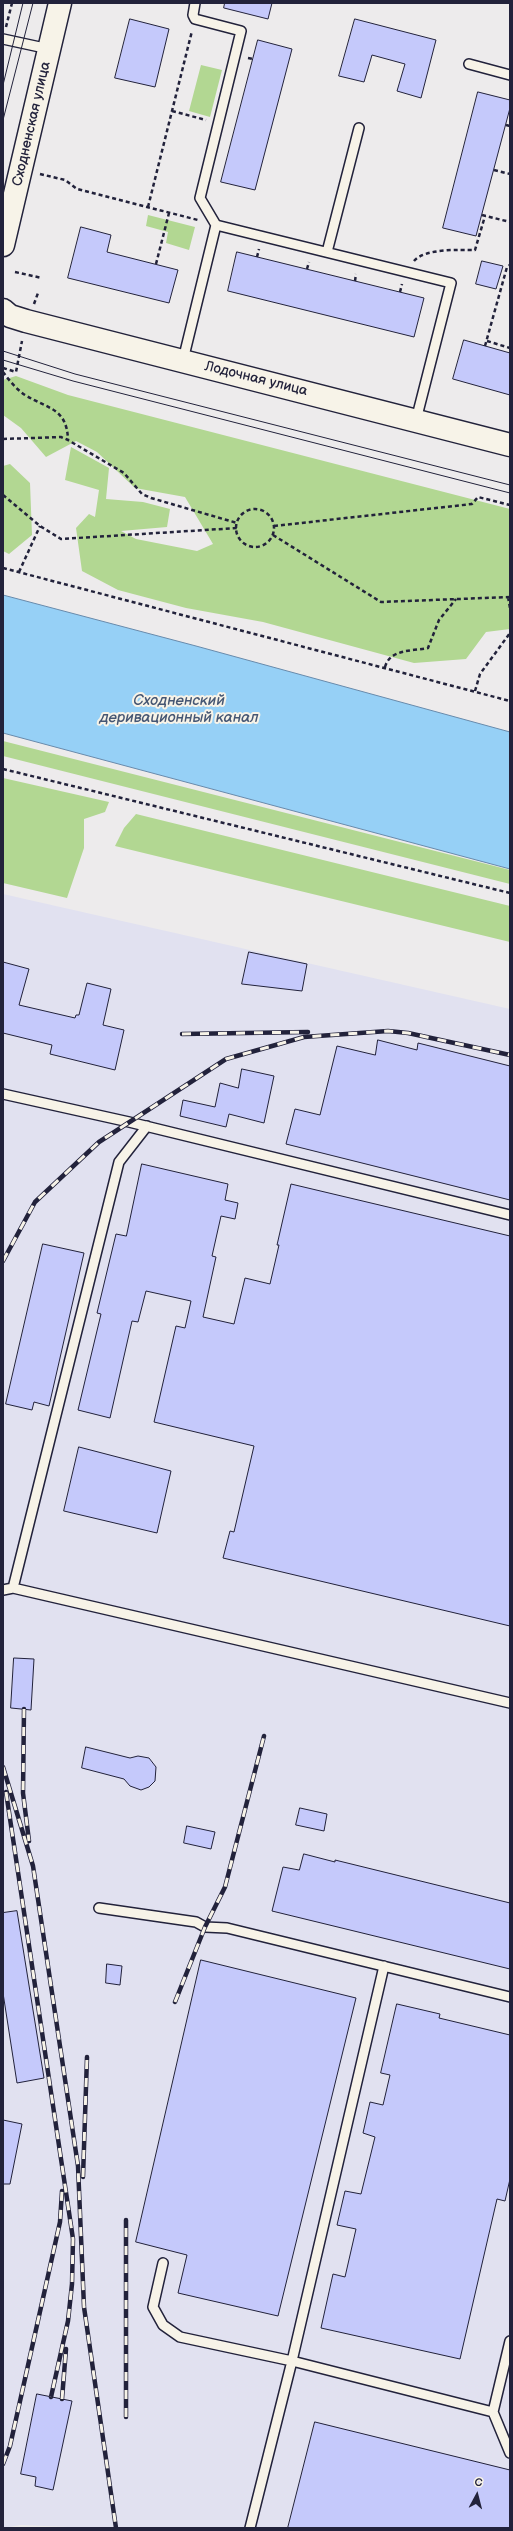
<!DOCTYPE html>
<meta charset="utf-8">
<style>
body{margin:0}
#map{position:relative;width:513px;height:2531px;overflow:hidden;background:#edebec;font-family:"Balsamiq Sans",sans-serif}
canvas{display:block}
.frame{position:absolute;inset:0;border:4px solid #22223b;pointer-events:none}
.north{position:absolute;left:457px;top:2475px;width:40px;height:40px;-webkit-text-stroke:3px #f7f3e8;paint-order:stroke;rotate:7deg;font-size:11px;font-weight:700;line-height:16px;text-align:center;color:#22223b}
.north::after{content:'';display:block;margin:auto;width:14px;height:18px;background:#22223b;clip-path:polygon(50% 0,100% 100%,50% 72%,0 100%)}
</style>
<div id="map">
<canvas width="513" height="2531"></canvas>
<div class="frame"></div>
<div class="north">С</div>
</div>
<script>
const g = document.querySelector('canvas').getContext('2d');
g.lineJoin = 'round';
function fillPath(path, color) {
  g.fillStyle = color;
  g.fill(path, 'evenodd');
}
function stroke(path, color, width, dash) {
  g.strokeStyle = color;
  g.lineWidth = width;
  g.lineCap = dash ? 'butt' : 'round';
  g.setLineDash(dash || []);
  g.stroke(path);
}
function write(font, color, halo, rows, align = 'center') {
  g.font = font + ' "Balsamiq Sans",sans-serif';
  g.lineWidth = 4;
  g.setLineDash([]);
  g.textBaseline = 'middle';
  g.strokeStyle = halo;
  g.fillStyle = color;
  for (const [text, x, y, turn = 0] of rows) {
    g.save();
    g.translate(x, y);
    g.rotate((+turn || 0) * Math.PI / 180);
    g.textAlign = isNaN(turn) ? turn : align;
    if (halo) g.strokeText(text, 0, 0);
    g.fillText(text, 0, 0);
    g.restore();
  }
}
fillPath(new Path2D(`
 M3 894 510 1009V2528H93L21 2525 3 2528Z`), '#e1e1f0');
fillPath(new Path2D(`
 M201 65 222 70 210 117 189 111Z
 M148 215 195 227 189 250 166 243 168 232 146 226Z
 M16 376 68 395 510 509V629L486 632 466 659 414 663 263 622 186 608 118 590 82 571 76 528 89 514 95 517 99 490 65 480 71 447 109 468 106 499 143 502 170 509 167 527 121 531 136 539 197 551 213 544 185 497 135 488 97 452 76 441 46 457 21 428 3 415V380Z
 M10 464 30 483 32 535 9 554 3 551V466Z
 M3 741 510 870V884L3 756Z
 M3 778 109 802 105 812 84 819V848L67 898 3 883Z
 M136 814 510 906V942L115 846 124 828Z`), '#b2d792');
const water = new Path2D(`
 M3 595 196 646 510 732V869L3 733Z`);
fillPath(water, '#96d0f6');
stroke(water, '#688aab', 1);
const building = new Path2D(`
 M225 3H272L268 19 224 8Z
 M130 19 169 29 155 87 115 78Z
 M355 19 436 40 421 98 397 91 405 64 372 55 364 82 339 76Z
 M258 40 292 49 255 190 221 182Z
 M478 92 510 100V108L476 236 443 228Z
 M81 227 111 235 107 252 178 270 169 303 68 278Z
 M237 252 424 298 414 337 228 291Z
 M482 261 503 266 496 289 476 284Z
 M464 340 510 353V395L453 379Z
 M249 952 307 964 302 991 242 984Z
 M3 962 29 969 19 1005 75 1018 76 1015H79L87 983 111 989 103 1025 124 1030 115 1070 50 1054 52 1045 3 1033Z
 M378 1040 417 1050 418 1043 510 1066V1200L286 1144 295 1109 320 1115 337 1046 375 1055Z
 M242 1069 274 1076 264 1123 229 1114 226 1127 180 1116 183 1100 215 1107 220 1083 238 1088Z
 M142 1164 228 1184 225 1200 238 1203 235 1219 221 1216 212 1256 216 1257 203 1317 234 1324 245 1278 270 1284 279 1245H277L291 1184 510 1236V1626L223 1558 230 1531 234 1532 254 1446 154 1422 176 1326 185 1328 191 1301 146 1291 138 1322 132 1321 110 1418 78 1410 101 1314 97 1313 116 1234 126 1236Z
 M43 1244 84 1253 49 1406 34 1402 32 1410 6 1404Z
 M79 1447 171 1471 157 1533 64 1511Z
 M14 1658 34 1659 31 1710 11 1708Z
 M86 1747 130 1758 138 1756 149 1758 156 1767 155 1781 149 1787 141 1790 130 1786 124 1779 82 1768Z
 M300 1808 327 1814 324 1831 296 1825Z
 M187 1826 215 1832 211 1849 184 1843Z
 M304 1854 335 1862V1860L510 1903V1969L272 1911 283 1867 299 1870Z
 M17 1911 44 2078 17 2083 3 1993V1913Z
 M201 1960 356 1998 278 2316 178 2293 187 2255 136 2242Z
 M107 1964 122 1966 120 1985 106 1983Z
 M397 2004 440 2014 439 2018 510 2035V2179L505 2201 497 2199 460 2359 321 2328 333 2274 345 2277 356 2229 337 2225 345 2191 361 2194 375 2137 363 2133 370 2102 383 2105 390 2075 381 2073Z
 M3 2120 22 2124 10 2184H3Z
 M37 2394 72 2401 53 2490 35 2486 36 2477 21 2474Z
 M315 2422 510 2470V2528H288Z`);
fillPath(building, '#c5c9fb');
stroke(building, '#22223b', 1);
const lane = new Path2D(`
 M195 3 193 15 195 19 241 31 200 198 216 225
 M3 39 49 49
 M469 64 510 75
 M327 252 359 128
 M183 360 216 225 451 283 416 420
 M3 1094 129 1122 510 1215
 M13 1588 119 1162 147 1126
 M3 1590 13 1588 510 1703
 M99 1908 196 1922 205 1927 227 1928 510 1997
 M163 2263 153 2307 163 2325 180 2337 292 2361 384 1966
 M493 2412 510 2453
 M250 2528 292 2361 493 2412 510 2341`);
const secondary = new Path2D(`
 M3 245 60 3
 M3 310 10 316 26 321 510 445`);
stroke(lane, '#22223b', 12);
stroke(secondary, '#22223b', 25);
stroke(new Path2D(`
 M6 27 12 3
 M248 58 253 59
 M172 111 206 120
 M506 125 510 126
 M494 170 510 174
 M40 174 65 180 77 189 198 220
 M148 207 192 31
 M482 215 510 222
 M257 257 259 249
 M414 261C425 248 460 250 475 250L485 216
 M156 264 169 213
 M307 269 309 262
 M15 272 42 278
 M355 281 356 274
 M400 292 402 284
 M34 304 38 293
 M487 341 510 348
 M485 346 507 267 510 265
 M3 368 16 372 22 341
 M3 372C9 380 16 389 25 395 48 409 67 408 68 440
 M3 439 61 437 68 440 124 473 142 494 151 498 237 523
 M3 495 40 526 61 539 237 528
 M236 528a19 19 0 1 1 38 0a19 19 0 1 1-38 0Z
 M274 526 472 504 478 497 510 505
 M273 535 381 602 510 597
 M3 568 510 701
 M19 572 40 526
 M508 597 510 608
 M385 667C390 649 412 651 428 648L439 620 456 599
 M475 691 480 674 510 633
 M3 769 510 893`), '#22223b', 2.5, [4, 3]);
stroke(lane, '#f7f3e8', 9);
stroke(secondary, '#f7f3e8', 22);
stroke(new Path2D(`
 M3 85 23 3
 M3 120 33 3
 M3 351 75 374 510 485
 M3 360 73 381 510 493`), '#22223b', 1);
const rail = new Path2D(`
 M182 1034 308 1032
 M3 1261 35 1202 99 1142 226 1059 304 1037 388 1031 408 1033 510 1055
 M24 1709 23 1793 29 1841
 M3 1767 33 1866 78 2166 84 2307 116 2528
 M6 1792 73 2239 72 2284 68 2321 51 2397
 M175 2002 205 1927 225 1887 264 1736
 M83 2177 87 2057
 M62 2399 66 2349
 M126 2417V2220
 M3 2464 10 2446 60 2222 62 2191`);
stroke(rail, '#22223b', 4.5);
stroke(rail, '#f7f3e8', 3, [9]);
write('14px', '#22223b', '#f7f3e8', [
 ["Сходненская улица",32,124,-77],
 ["Лодочная улица",256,379,14]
]);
write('italic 15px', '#455673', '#f7f3e8', [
 ["Сходненский",179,701],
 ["деривационный канал",179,718]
]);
</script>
